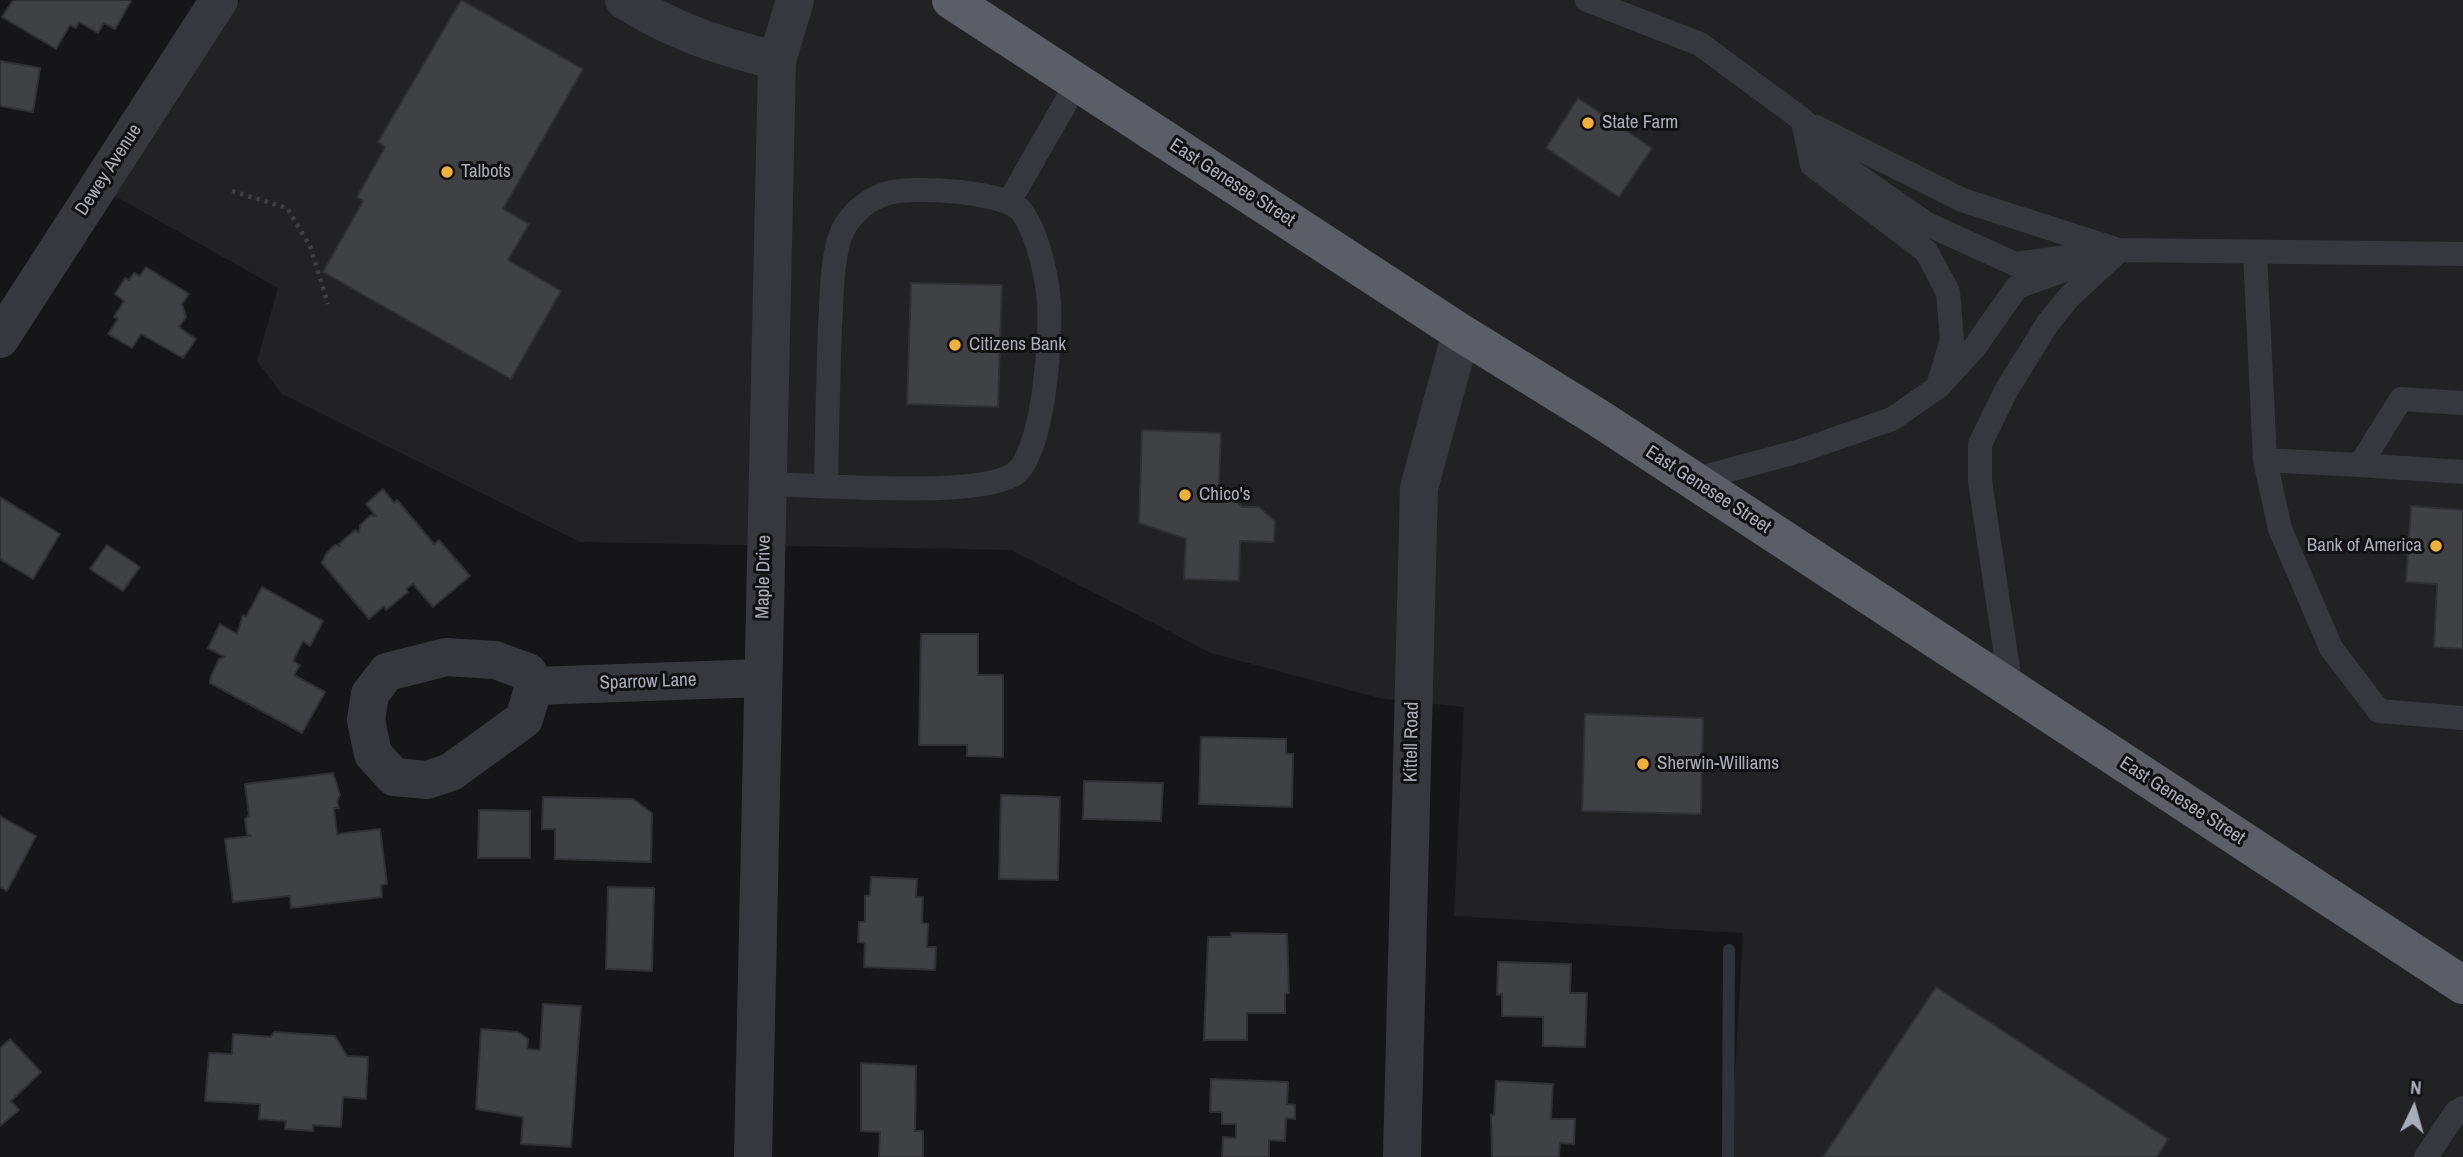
<!DOCTYPE html>
<style>
body{margin:0}
#map{position:relative;width:2463px;height:1157px;overflow:hidden;background:#161618;font-family:"Archivo Narrow",sans-serif}
canvas{display:block}
.north{position:absolute;left:2379px;top:1073px;width:70px;height:70px;-webkit-text-stroke:5px #111113;paint-order:stroke;rotate:5deg;font-size:19px;font-weight:700;line-height:28px;text-align:center;color:#a8adb8}
.north::after{content:'';display:block;margin:auto;width:24px;height:32px;background:#a8adb8;clip-path:polygon(50% 0,100% 100%,50% 72%,0 100%)}
</style>
<div id="map">
<canvas width="2463" height="1157"></canvas>
<div class="north">N</div>
</div>
<script>
const g = document.querySelector('canvas').getContext('2d');
g.lineJoin = 'round';
function fillPath(path, color) {
  g.fillStyle = color;
  g.fill(path, 'evenodd');
}
function stroke(path, color, width, dash) {
  g.strokeStyle = color;
  g.lineWidth = width;
  g.lineCap = dash ? 'butt' : 'round';
  g.setLineDash(dash || []);
  g.stroke(path);
}
function write(font, color, halo, rows, align = 'center') {
  g.font = font + ' "Archivo Narrow",sans-serif';
  g.lineWidth = 6;
  g.setLineDash([]);
  g.textBaseline = 'middle';
  g.strokeStyle = halo;
  g.fillStyle = color;
  for (const [text, x, y, turn = 0] of rows) {
    g.save();
    g.translate(x, y);
    g.rotate((+turn || 0) * Math.PI / 180);
    g.textAlign = isNaN(turn) ? turn : align;
    if (halo) g.strokeText(text, 0, 0);
    g.fillText(text, 0, 0);
    g.restore();
  }
}
fillPath(new Path2D(`
 M240 0H2463V1157H1730L1743 933 1454 916 1464 707 1379 698 1211 653 1011 550 580 542 282 394 257 361 278 288 113 195Z`), '#222225');
stroke(new Path2D(`
 M1728 1157 1729 950`), '#2c353c', 12);
const building = new Path2D(`
 M13 0H129L131 1 115 29 104 23 98 33 79 22 76 28 70 25 56 49 2 17Z
 M461 0 583 69 503 209 529 224 508 260 561 291 511 379 323 272 363 201 357 197 385 147 378 142Z
 M0 61 40 68 33 112 0 106Z
 M1578 98 1652 148 1619 197 1546 148Z
 M146 267 189 294 182 304 186 317 179 327 196 339 183 358 141 334 132 348 108 334 118 319 114 317 124 301 115 294 125 278 129 280 134 273 140 276Z
 M911 283 1002 285 998 407 907 404Z
 M1142 430 1221 433 1219 484 1242 507H1259L1275 521 1274 542 1240 541 1239 581 1184 579 1186 539 1139 523Z
 M383 489 394 503 397 500 434 544 439 540 470 576 433 607 413 584 406 589 408 592 386 610 384 606 369 619 322 563 326 554 335 545 340 546 339 544 355 530 359 533 360 525 371 515 376 516 366 504Z
 M0 497 60 534 33 579 0 559Z
 M2411 506 2463 510V649L2434 647 2437 584 2406 582Z
 M107 545 140 567 123 591 90 569Z
 M262 587 323 621 310 646 303 641 293 661 300 665 294 675 325 692 302 733 210 683 211 676 219 659 225 657 208 648 220 624 237 634 243 615 246 617Z
 M921 634H978V675H1003V757L967 756V745H919Z
 M1585 714 1703 718 1701 814 1582 811Z
 M1201 737 1286 739V754H1293L1292 807 1199 804Z
 M333 773 340 795 337 801 339 808H334L337 834 380 829 387 884 381 885 382 897 291 908 290 896 233 902 225 839 251 836 247 834 245 819 249 815 245 784Z
 M1084 781 1163 783 1161 821 1083 819Z
 M1001 795 1060 797 1058 880 999 879Z
 M543 797 633 799 652 813 651 862 555 859V829H542Z
 M479 810 530 811V858H478Z
 M0 816 36 836 7 891 0 887Z
 M871 877 917 879 916 897H923L922 923 928 924 927 947H936L935 970 864 967 865 943 858 942 859 922H865V896L870 895Z
 M608 887 654 888 652 971 606 969Z
 M1231 933 1287 934 1289 993 1285 994V1013H1247V1040H1204L1208 937H1231Z
 M1498 962 1571 964 1570 993H1587L1585 1047 1543 1046V1017L1502 1016V994L1497 995Z
 M1936 987 2168 1139 2157 1157H1823Z
 M543 1004 581 1006 571 1147 521 1144 523 1117 476 1109 481 1029 518 1032 528 1039 527 1049 540 1050Z
 M274 1032 335 1036 347 1056 368 1057 366 1099 343 1097 341 1127 313 1125V1131L285 1129 286 1121 259 1119 260 1104 205 1101 209 1053 232 1054 233 1034 271 1037Z
 M10 1039 41 1072 11 1101 19 1110 0 1126V1048Z
 M861 1063 916 1066 915 1131H923V1157H879L880 1132 861 1131Z
 M1211 1079 1288 1082 1287 1104 1295 1105V1119L1286 1118 1285 1141 1269 1140V1157H1222L1223 1137 1236 1138V1124H1222V1112H1210Z
 M1496 1081 1553 1084 1551 1119H1575L1574 1144 1560 1143 1559 1157H1492L1491 1115H1494Z`);
fillPath(building, '#404145');
stroke(building, '#303034', 2);
stroke(new Path2D(`
 M232 191 287 208 310 246 328 304`), '#3d3f44', 4.5, [3.5, 5]);
stroke(new Path2D(`
 M1587 0 1700 44 1803 120 1848 169 1927 224 2015 264 2120 250 2463 254
 M1803 121 1812 165 1926 251 1948 292 1952 340 1939 383
 M1816 127 1962 200 2112 248
 M1010 200 1077 83
 M2255 253 2265 460 2280 529 2331 648 2379 711 2463 718
 M2265 460 2360 465 2401 399 2463 403
 M2360 465 2463 472
 M1692 480 1800 451 1892 419 1938 387 1974 348 2017 287 2076 266
 M766 484C818 485 976 498 1013 475 1044 457 1051 337 1049 303 1047 276 1038 234 1022 212 1008 191 909 185 885 194 866 200 846 218 840 237 831 265 832 297 830 326 828 379 827 432 826 485
 M2011 689 1980 481V444L2007 389 2048 323 2070 296 2120 250
 M2426 1157 2456 1112 2463 1108`), '#37383d', 24);
stroke(new Path2D(`
 M624 0C677 33 717 45 777 61
 M0 339 219 0
 M446 657 495 660 528 672 534 686 524 719 451 772 427 780 394 777 373 754 366 720 370 694 387 672Z
 M534 686 762 678
 M1402 1157 1419 488 1461 333`), '#37383d', 38);
stroke(new Path2D(`
 M753 1157 777 61 795 0`), '#37383d', 38);
stroke(new Path2D(`
 M951 0 1461 333 1600 419 2463 985`), '#5b5e65', 38);
for (const [x, y, r, color] of [
 [1588,123,7,"#f2b134"],
 [447,172,7,"#f2b134"],
 [955,345,7,"#f2b134"],
 [1185,495,7,"#f2b134"],
 [2436,546,7,"#f2b134"],
 [1643,764,7,"#f2b134"]
]) {
  const dot = new Path2D();
  dot.arc(x, y, r, 0, 2 * Math.PI);
  g.fillStyle = color;
  g.fill(dot);
  stroke(dot, '#111113', 2.5);
}
write('19px', '#a8adb8', '#111113', [
 ["State Farm",1602,123],
 ["Talbots",461,172],
 ["Citizens Bank",969,345],
 ["Chico's",1199,495],
 ["Bank of America",2422,546,"right"],
 ["Sherwin-Williams",1657,764]
], 'left');
write('19px', '#a8adb8', '#111113', [
 ["Dewey Avenue",109,170,-57],
 ["East Genesee Street",1232,183,33],
 ["East Genesee Street",1708,490,33],
 ["Maple Drive",764,577,-89],
 ["Sparrow Lane",648,682,-2],
 ["Kittell Road",1412,742,-89],
 ["East Genesee Street",2182,801,33]
]);
</script>
